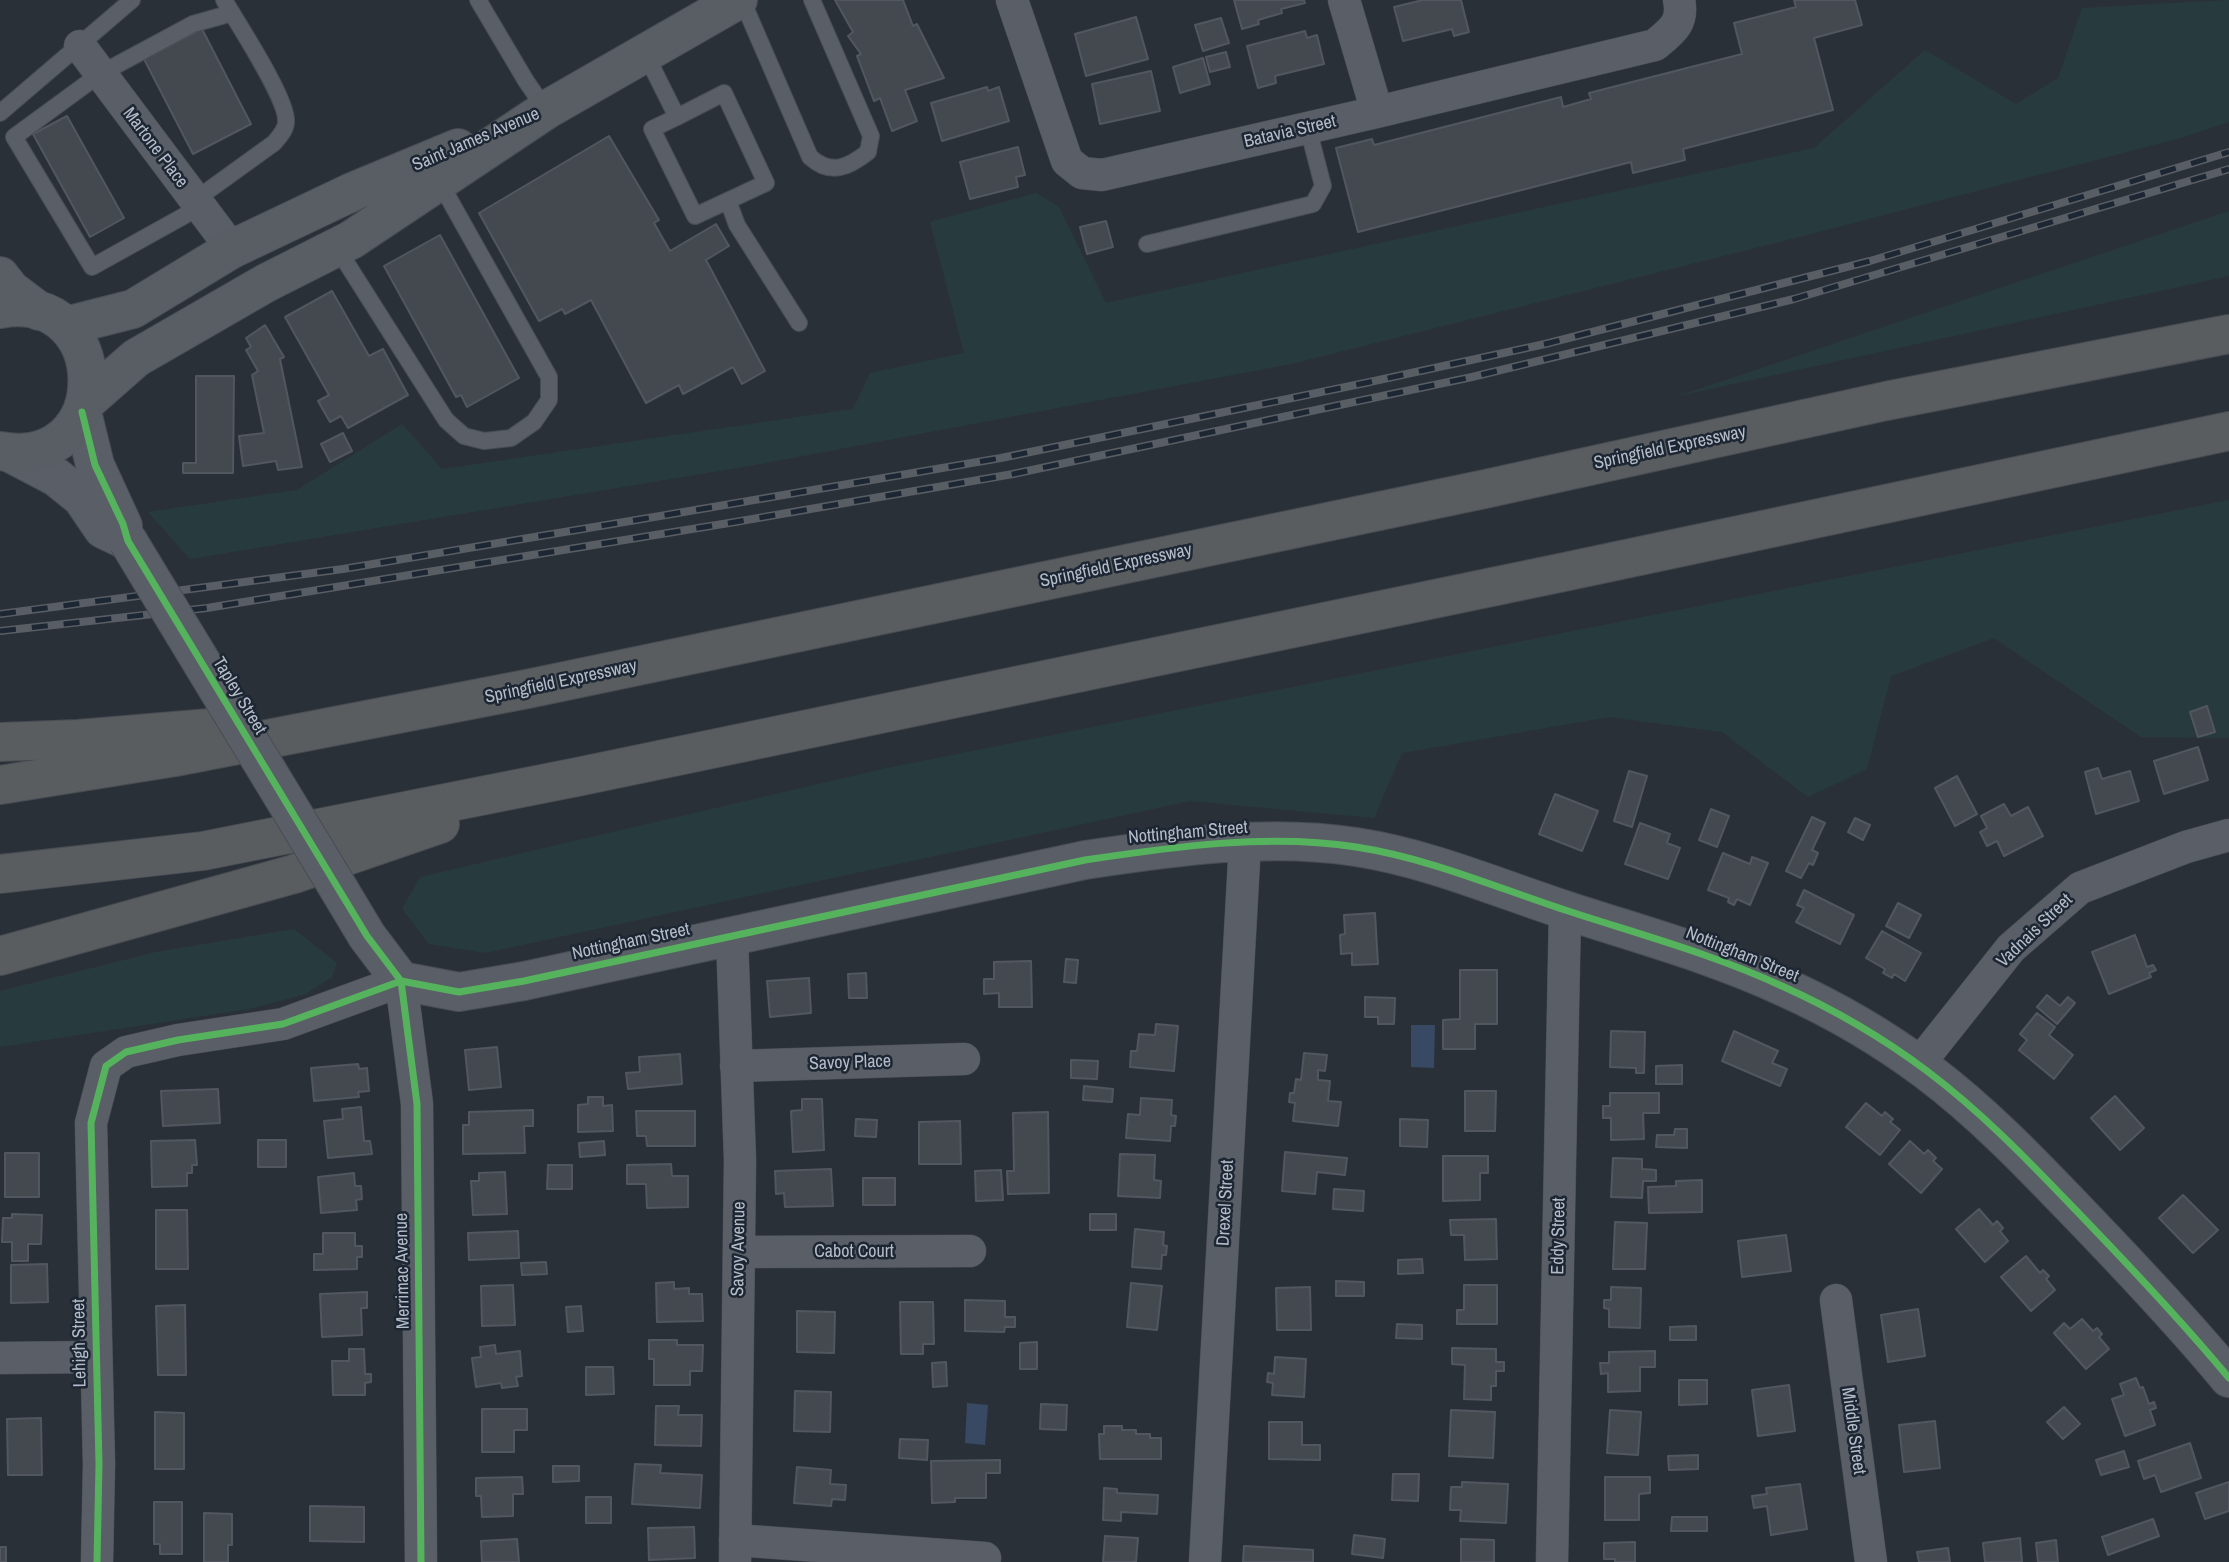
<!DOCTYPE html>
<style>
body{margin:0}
canvas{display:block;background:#2a3038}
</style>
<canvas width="2229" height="1562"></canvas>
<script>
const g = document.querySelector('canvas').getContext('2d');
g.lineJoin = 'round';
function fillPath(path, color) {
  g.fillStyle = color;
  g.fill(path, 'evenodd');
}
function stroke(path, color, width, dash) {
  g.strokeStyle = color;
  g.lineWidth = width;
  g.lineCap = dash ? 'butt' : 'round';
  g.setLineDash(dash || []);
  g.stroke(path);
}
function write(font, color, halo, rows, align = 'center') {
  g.font = font + ' "Archivo Narrow",sans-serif';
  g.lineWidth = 5;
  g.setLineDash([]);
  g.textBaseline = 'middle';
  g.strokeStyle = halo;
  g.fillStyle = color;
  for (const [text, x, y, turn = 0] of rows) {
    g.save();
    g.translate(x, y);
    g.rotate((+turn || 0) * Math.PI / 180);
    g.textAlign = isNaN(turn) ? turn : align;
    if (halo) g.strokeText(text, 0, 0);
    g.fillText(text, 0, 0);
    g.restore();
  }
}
fillPath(new Path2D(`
 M2229 0V122L2177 139 1807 235 1291 364 755 465 190 559 148 512 297 490 402 424 442 469 853 409 870 373 964 353 930 222 1036 193 1059 207 1106 303 1814 148 1925 50 2016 104 2058 78 2082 8Z
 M2229 211V276L1678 396Z
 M2229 500V738L2141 737 1994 638 1891 676 1867 769 1808 797 1722 732 1609 717 1402 753 1374 818 1190 801 485 953 429 944 402 909 420 877 887 768Z
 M294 929 337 963 332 977 306 994 249 1009 0 1047V991L156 952Z`), '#273a3e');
fillPath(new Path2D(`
 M1411 1025H1435L1434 1068 1411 1067Z
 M967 1403 988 1405 985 1445 965 1443Z`), '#384963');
const building = new Path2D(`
 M835 0H903L913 26 917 24 944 78 905 90 917 121 892 131 880 98 874 101 857 56 861 54 848 36 853 32Z
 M1234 0H1304L1305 3 1281 9 1282 13 1258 20 1259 24 1242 29Z
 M1423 0H1461L1469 32 1454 36 1452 29 1403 41 1394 7Z
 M1794 0H1855L1862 25 1814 38 1833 110 1683 149 1685 160 1633 173 1631 162 1358 232 1336 148 1372 139 1374 145 1561 97 1563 107 1591 99 1589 93 1742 54 1734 23 1796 7Z
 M1136 17 1148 59 1086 76 1075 34Z
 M1221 18 1229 43 1203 51 1195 25Z
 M202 29 251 124 193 154 144 59Z
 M1305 31 1307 38 1317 35 1324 64 1275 76 1276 83 1258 88 1247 46Z
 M1226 52 1230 67 1210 72 1206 57Z
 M1203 58 1210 84 1180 93 1173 67Z
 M1151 71 1160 111 1100 124 1092 84Z
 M987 87 988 91 999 87 1009 121 942 141 931 103Z
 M67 116 124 218 90 237 33 134Z
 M609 136 659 220 654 223 670 251 716 224 729 246 706 260 765 371 742 384 733 367 683 394 679 385 646 403 591 300 565 314 562 309 539 321 479 213Z
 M1018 147 1025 175 1016 177 1018 187 970 199 960 162Z
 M1106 221 1113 247 1087 254 1080 227Z
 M440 235 519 378 467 407 461 395 456 397 384 266Z
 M332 291 369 356 383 349 408 395 348 428 341 416 330 422 318 401 329 395 285 317Z
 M265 325 284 357 280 359 302 467 278 470 276 461 243 466 239 436 264 433 252 375 258 371 246 350 251 347 246 338Z
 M196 376H234L233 473H183V463H196Z
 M343 433 352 451 330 462 321 444Z
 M2207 706 2215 732 2198 737 2190 712Z
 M2198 747 2208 780 2164 794 2154 761Z
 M2098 768 2102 779 2130 771 2139 801 2096 814 2085 772Z
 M1629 771 1647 776 1632 827 1614 821Z
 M1957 776 1977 814 1955 826 1935 788Z
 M1555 794 1598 811 1582 851 1539 834Z
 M2004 804 2011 816 2028 807 2043 836 2004 856 1997 841 1987 846 1980 832 1987 828 1981 816Z
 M1711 809 1729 816 1717 847 1699 840Z
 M1812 817 1825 823 1812 850 1818 853 1813 865 1809 863 1801 878 1786 871Z
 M1855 818 1870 825 1863 840 1848 832Z
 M1640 823 1670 834 1667 843 1680 848 1668 879 1625 864Z
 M1723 853 1750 864 1752 857 1768 863 1750 905 1737 899 1734 905 1728 902 1729 898 1708 890Z
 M1804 890 1854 915 1840 944 1796 922 1804 908 1797 905Z
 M1898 903 1921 915 1909 938 1886 926Z
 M1375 913 1378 964 1352 965V953L1341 954 1340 935 1345 934 1344 915Z
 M1882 931 1921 953 1905 981 1894 974 1892 978 1883 973 1885 969 1866 958Z
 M2135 935 2147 967 2153 965 2156 970 2149 973 2151 977 2109 994 2092 952Z
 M1066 959 1078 960 1076 983 1064 982Z
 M1031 961 1032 1007H999V993L984 994V979H994V962Z
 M1460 970H1497V1024H1475V1049H1443V1020L1460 1019Z
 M866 973 867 998H849L848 974Z
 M809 978 811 1013 770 1017 767 981Z
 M2047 995 2060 1006 2068 997 2075 1003 2057 1024 2037 1007Z
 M1365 997 1395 998 1394 1024H1378V1017H1365Z
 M2037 1013 2055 1027 2049 1035 2073 1055 2054 1079 2019 1050 2027 1040 2020 1034Z
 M1156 1024 1178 1026 1174 1071 1130 1067 1131 1051H1137L1139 1034 1155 1035Z
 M1611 1031 1645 1032 1644 1073H1636V1068L1610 1067Z
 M1734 1031 1778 1051 1772 1063 1787 1069 1780 1086 1722 1061Z
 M497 1047 501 1087 469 1090 465 1050Z
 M1304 1053 1327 1055 1325 1071 1318 1070V1080L1330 1081 1328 1101 1341 1102 1338 1126 1293 1121 1295 1103 1289 1102 1290 1093H1294L1296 1079 1301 1080Z
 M680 1054 682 1084 628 1089 626 1073 640 1072 639 1057Z
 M1071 1060 1098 1061 1097 1079 1071 1078Z
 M358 1064 359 1069 367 1068 369 1091 358 1092 359 1097 314 1101 311 1068Z
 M1682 1065V1084H1656V1066Z
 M1084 1086 1113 1089 1112 1102 1083 1100Z
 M218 1089 220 1123 163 1126 161 1091Z
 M1465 1091H1496L1495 1131H1465Z
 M1610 1093H1659V1113H1643L1644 1139 1611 1140V1118H1603V1106H1610Z
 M2115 1096 2144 1128 2120 1150 2091 1118Z
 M588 1097H603V1106L612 1105 613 1131 578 1132V1105L588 1104Z
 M1141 1098 1172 1100 1171 1115 1176 1116 1175 1126H1171L1170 1141 1126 1138 1128 1114 1140 1115Z
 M802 1099H822L824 1150 793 1152 791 1111 802 1110Z
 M1866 1103 1882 1116 1885 1112 1893 1119 1890 1122 1900 1130 1880 1155 1846 1127Z
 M361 1107 364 1141H370L372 1154 328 1158 324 1121 343 1119 342 1109Z
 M533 1110V1126H524L525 1153 463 1154V1125H469V1112Z
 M636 1111H695V1146H647L646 1136H637Z
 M1048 1112 1049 1193 1008 1194 1007 1171H1014L1013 1113Z
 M856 1119 877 1120 876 1137 855 1136Z
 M1400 1119 1428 1120 1427 1147 1400 1146Z
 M960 1121 961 1164H919V1122Z
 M1675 1129H1687V1148L1656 1147 1657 1135H1674Z
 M195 1140 197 1165H192V1173H187V1186L152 1187 151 1141Z
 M258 1140H286V1167H258Z
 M604 1141 605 1155 580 1157 579 1143Z
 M1910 1141 1924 1154 1928 1150 1936 1158 1933 1161 1942 1169 1921 1193 1889 1164Z
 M1285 1152 1347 1158 1345 1175 1317 1172 1315 1194 1282 1191Z
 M5 1153H39V1197H5Z
 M1120 1154 1155 1155 1154 1180 1161 1181 1160 1198 1118 1196Z
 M1443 1156H1488V1173H1480V1200L1443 1201Z
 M1613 1158 1642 1159V1169L1656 1170V1181H1643L1642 1198 1611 1197Z
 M671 1164 672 1176H688V1207L647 1208 646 1184H627V1165Z
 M548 1165H572V1189H547Z
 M831 1169 833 1206 785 1207 784 1193 776 1194 775 1171Z
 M1001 1170 1003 1200 976 1201 975 1171Z
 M505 1172 507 1214 473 1215 471 1181H479V1173Z
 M354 1173 355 1186H361L362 1199 356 1200 357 1210 321 1213 318 1177Z
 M863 1178H895V1205H863Z
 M1702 1180V1212L1649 1213 1648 1187 1676 1186V1181Z
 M1334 1189 1364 1191 1363 1211 1333 1209Z
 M2183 1195 2218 1230 2193 1253 2159 1218Z
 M1979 1209 1993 1225 1997 1221 2003 1228 2000 1231 2008 1241 1985 1262 1956 1229Z
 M156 1210H187L188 1269H156Z
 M12 1214 42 1215 41 1244H28V1261H12V1242H2L3 1218H12Z
 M1090 1214H1116V1230H1090Z
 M1496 1219 1497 1259 1465 1260 1464 1235H1451L1450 1220Z
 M1615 1222 1647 1223 1645 1269H1613Z
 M1135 1229 1164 1232 1163 1245 1167 1246 1166 1255H1162L1161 1269 1132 1267Z
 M518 1231 519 1258 469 1260 468 1233Z
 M323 1233H355V1246H362V1257H357V1269L314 1270V1254H323Z
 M1786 1235 1791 1271 1742 1277 1738 1241Z
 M2026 1256 2040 1273 2043 1270 2049 1276 2046 1279 2055 1290 2031 1311 2001 1277Z
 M1422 1259 1423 1273 1398 1274V1260Z
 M546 1262 547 1274 522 1275 521 1263Z
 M47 1264 48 1302 11 1303V1265Z
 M1336 1281 1364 1282V1296H1336Z
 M674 1282V1289L689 1288V1294H702L703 1321 657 1322 656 1283Z
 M1131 1283 1162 1286 1157 1330 1127 1327Z
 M513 1285 515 1325 482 1326 481 1286Z
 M1464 1285H1497V1324H1457V1310H1464Z
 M1310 1287 1311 1330H1277L1276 1288Z
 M1611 1287 1641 1288 1640 1328 1609 1327V1309L1604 1308V1300H1611Z
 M367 1292V1308H361L362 1335 322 1337 320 1294Z
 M965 1300 1005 1301V1317H1015V1327H1005L1004 1332 965 1331Z
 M900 1302H933L934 1344H923V1354H901Z
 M185 1305 186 1375H158L156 1306Z
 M581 1306 583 1331 568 1332 566 1307Z
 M1918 1309 1925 1356 1888 1362 1881 1315Z
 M797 1311 835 1312 834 1353 797 1352Z
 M2082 1319 2093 1331 2097 1328 2102 1334 2099 1337 2109 1349 2086 1369 2054 1333 2064 1323 2070 1329Z
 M1397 1324 1422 1325V1339L1396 1338Z
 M1696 1326V1340H1670V1327Z
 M649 1340H677V1345H703L702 1371H690V1385H654V1359H649Z
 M1037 1342V1369H1020V1343Z
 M495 1345 496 1354 520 1351 522 1376 516 1377 518 1386 502 1388 501 1383 476 1387 472 1358 481 1357 480 1347Z
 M1452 1348 1496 1349V1362H1504V1371H1496V1386H1491V1400L1464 1399 1465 1365 1452 1364Z
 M349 1349H364L365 1374H371V1382L365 1383V1395H333L332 1361H349Z
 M1655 1351V1367H1640V1391L1608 1392V1373L1601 1374 1600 1363H1609V1352Z
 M1275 1357 1306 1359 1304 1397 1272 1395 1273 1383 1267 1382 1268 1373 1274 1374Z
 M946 1362 947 1386 933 1387 932 1363Z
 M586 1367H613L614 1394 586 1395Z
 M2136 1378 2140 1388 2143 1387 2149 1404 2154 1402 2156 1408 2150 1410 2155 1425 2125 1436 2112 1399 2124 1395 2120 1384Z
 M1679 1380H1707V1404L1679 1405Z
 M1789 1385 1795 1431 1758 1436 1752 1390Z
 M795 1391 831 1392 830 1432 794 1431Z
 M1041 1404 1067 1405 1066 1430 1040 1429Z
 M656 1406H679L678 1415H702L701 1446 655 1445Z
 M2064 1407 2080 1424 2063 1439 2047 1422Z
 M482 1409H527V1430H514V1452H482Z
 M1451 1410 1495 1412 1493 1458 1449 1456Z
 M1610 1410 1641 1412 1638 1455 1607 1453Z
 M155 1412 184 1413V1469H155Z
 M41 1418 42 1475H8L7 1419Z
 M1935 1421 1940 1468 1904 1472 1899 1425Z
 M1269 1422H1302V1445H1320V1460L1269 1459Z
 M1104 1426H1122V1430H1136V1434H1150V1438H1161V1459H1100L1099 1434H1104Z
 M900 1439 928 1440 927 1460 899 1458Z
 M2190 1443 2201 1478 2161 1492 2155 1475 2144 1479 2138 1461Z
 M2124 1451 2129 1467 2101 1475 2096 1460Z
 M1698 1455V1469L1669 1470 1668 1456Z
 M1000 1460V1473H986V1498H955V1502L932 1503 931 1461Z
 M635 1464 661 1465 660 1473 702 1475 700 1508 632 1504Z
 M553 1466H579V1481L553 1482Z
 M797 1467 831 1470 830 1484 846 1485 845 1500 832 1499 831 1506 794 1503Z
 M1393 1474H1419L1418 1501 1392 1500Z
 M522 1477 523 1494H513V1516L482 1517 481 1496H476V1478Z
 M1605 1477H1650V1493L1639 1494V1520H1605Z
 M1462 1482 1508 1484 1506 1523 1460 1521 1461 1510H1450L1451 1487H1462Z
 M2229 1482V1511L2205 1519 2196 1493Z
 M1800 1484 1807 1529 1771 1535 1767 1506 1754 1508 1752 1496 1767 1494 1766 1488Z
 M1104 1488 1117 1489V1493L1158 1495 1157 1514 1121 1512V1521L1103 1520Z
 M586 1497H611V1523H586Z
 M154 1502H182V1554H160V1544H154Z
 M310 1506 364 1507V1542L310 1541Z
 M204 1513 232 1514V1545H228V1562H204Z
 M1672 1517H1707V1531H1671Z
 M2153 1519 2159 1536 2108 1555 2102 1537Z
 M694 1527 695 1558 649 1560 648 1528Z
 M1354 1535 1385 1539 1383 1558 1352 1554Z
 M1105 1536 1138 1538 1136 1562H1103Z
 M2020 1538 2022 1562H1985L1983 1543Z
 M517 1539 519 1562H482L481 1541Z
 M1461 1539 1494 1540V1562H1461Z
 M2056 1540 2058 1562H2038L2036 1543Z
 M1635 1542V1562H1615V1559H1604V1543Z
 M1244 1546 1313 1550V1562H1243Z
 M0 1547H6V1562H0Z
 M1948 1548 1950 1562H1919L1917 1552Z`);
fillPath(building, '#444950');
stroke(building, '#52575f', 2);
const service = new Path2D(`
 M478 0 526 81 546 110
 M742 0 810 157C831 176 849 167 868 152L871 136 812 0
 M645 53 677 117 652 129 695 216 766 183 724 93 677 117
 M0 113 132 0
 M195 200 274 143C279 137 287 129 286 120 286 97 238 24 224 0
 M728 201 737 225 799 323
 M200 207 92 267 14 137 100 74 193 24 232 13
 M1147 244 1313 204 1323 186 1308 128
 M337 248 446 420 464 436 484 441 511 438 534 422 549 400V377L439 181`);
const minor = new Path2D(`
 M1012 0 1067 161 1082 173 1102 175 1377 112 1655 45C1672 31 1684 23 1679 0
 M1344 0 1377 112
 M80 46 232 249
 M732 937 740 1160 735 1562
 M1918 1065 2011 948 2080 888 2186 847 2229 835
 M736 1066 964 1059
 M739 1252 970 1251
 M1836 1300 1871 1562
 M0 1358 96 1357
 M735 1540 985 1558
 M97 1562 99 1464 91 1123 106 1066 126 1052 178 1040 283 1024 401 981 417 1104 421 1562
 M1205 1562 1245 843
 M1552 1562 1565 910`);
const tertiary = new Path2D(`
 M82 412 95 465 123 526
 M12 454 56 477 82 498 103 529 128 541
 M340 891 367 936 401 981 459 992 524 981 1085 860C1172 847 1268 833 1356 847 1428 858 1495 887 1565 910 1638 934 1713 954 1784 987 1833 1009 1883 1038 1927 1071 1987 1116 2039 1172 2091 1226 2138 1275 2185 1325 2229 1378`);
const secondary = new Path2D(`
 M0 276 11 290 39 311
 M0 309C115 288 118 472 0 451
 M66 326 133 309 232 249 352 192 458 148
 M86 402 136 358 266 283 351 240 546 110 738 0`);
const motorway = new Path2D(`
 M0 742 78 739 210 728
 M0 785 175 757 532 688 1485 489 1886 401 2229 334
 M0 874 203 851 577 777 1569 571 2229 431
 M0 956 294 874 440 824`);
stroke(service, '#484c53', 18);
stroke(minor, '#484c53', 33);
stroke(tertiary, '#484c53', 40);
stroke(secondary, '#484c53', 40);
stroke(motorway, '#474c53', 40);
stroke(service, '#5a5e66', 16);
stroke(minor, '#5a5e66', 32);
stroke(tertiary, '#5a5e66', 38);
stroke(secondary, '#595d64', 38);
stroke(motorway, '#5a5d60', 38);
const rail = new Path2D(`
 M0 614 343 569 660 516 1001 458 1365 383 1545 344 1870 261 2229 152
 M0 631 207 608 735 522 1013 474 1472 377 1794 299 2229 169`);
stroke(rail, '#595d64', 8);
stroke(rail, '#1d2633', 5, [16]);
const tertiaryBridge = new Path2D(`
 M128 541 340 891`);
stroke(tertiaryBridge, '#484c53', 40, []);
stroke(tertiaryBridge, '#5a5e66', 38);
stroke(new Path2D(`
 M82 412 95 465 123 524 128 541 367 936 401 981 417 1104 421 1562
 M97 1562 99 1464 91 1123 106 1066 126 1052 178 1040 283 1024 401 981 459 992 524 981 1085 860C1172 847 1268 833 1356 847 1428 858 1495 887 1565 910 1638 934 1713 954 1784 987 1833 1009 1883 1038 1927 1071 1987 1116 2039 1172 2091 1226 2138 1275 2185 1325 2229 1378`), '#56b35d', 7);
write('18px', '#b4bcc9', '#1d2633', [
 ["Batavia Street",1290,132,-13],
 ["Saint James Avenue",476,140,-23],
 ["Martone Place",155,148,53],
 ["Springfield Expressway",1670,448,-12],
 ["Springfield Expressway",1116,566,-12],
 ["Springfield Expressway",561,682,-12],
 ["Tapley Street",239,696,59],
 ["Nottingham Street",1188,833,-5],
 ["Vadnais Street",2035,931,-44],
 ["Nottingham Street",631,942,-12],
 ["Nottingham Street",1742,955,22],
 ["Savoy Place",850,1063,-2],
 ["Drexel Street",1226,1203,-87],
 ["Eddy Street",1559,1236,-89],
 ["Savoy Avenue",739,1249,-89],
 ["Cabot Court",854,1252],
 ["Merrimac Avenue",403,1271,-91],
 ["Lehigh Street",80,1343,-91],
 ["Middle Street",1853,1431,82]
]);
</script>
